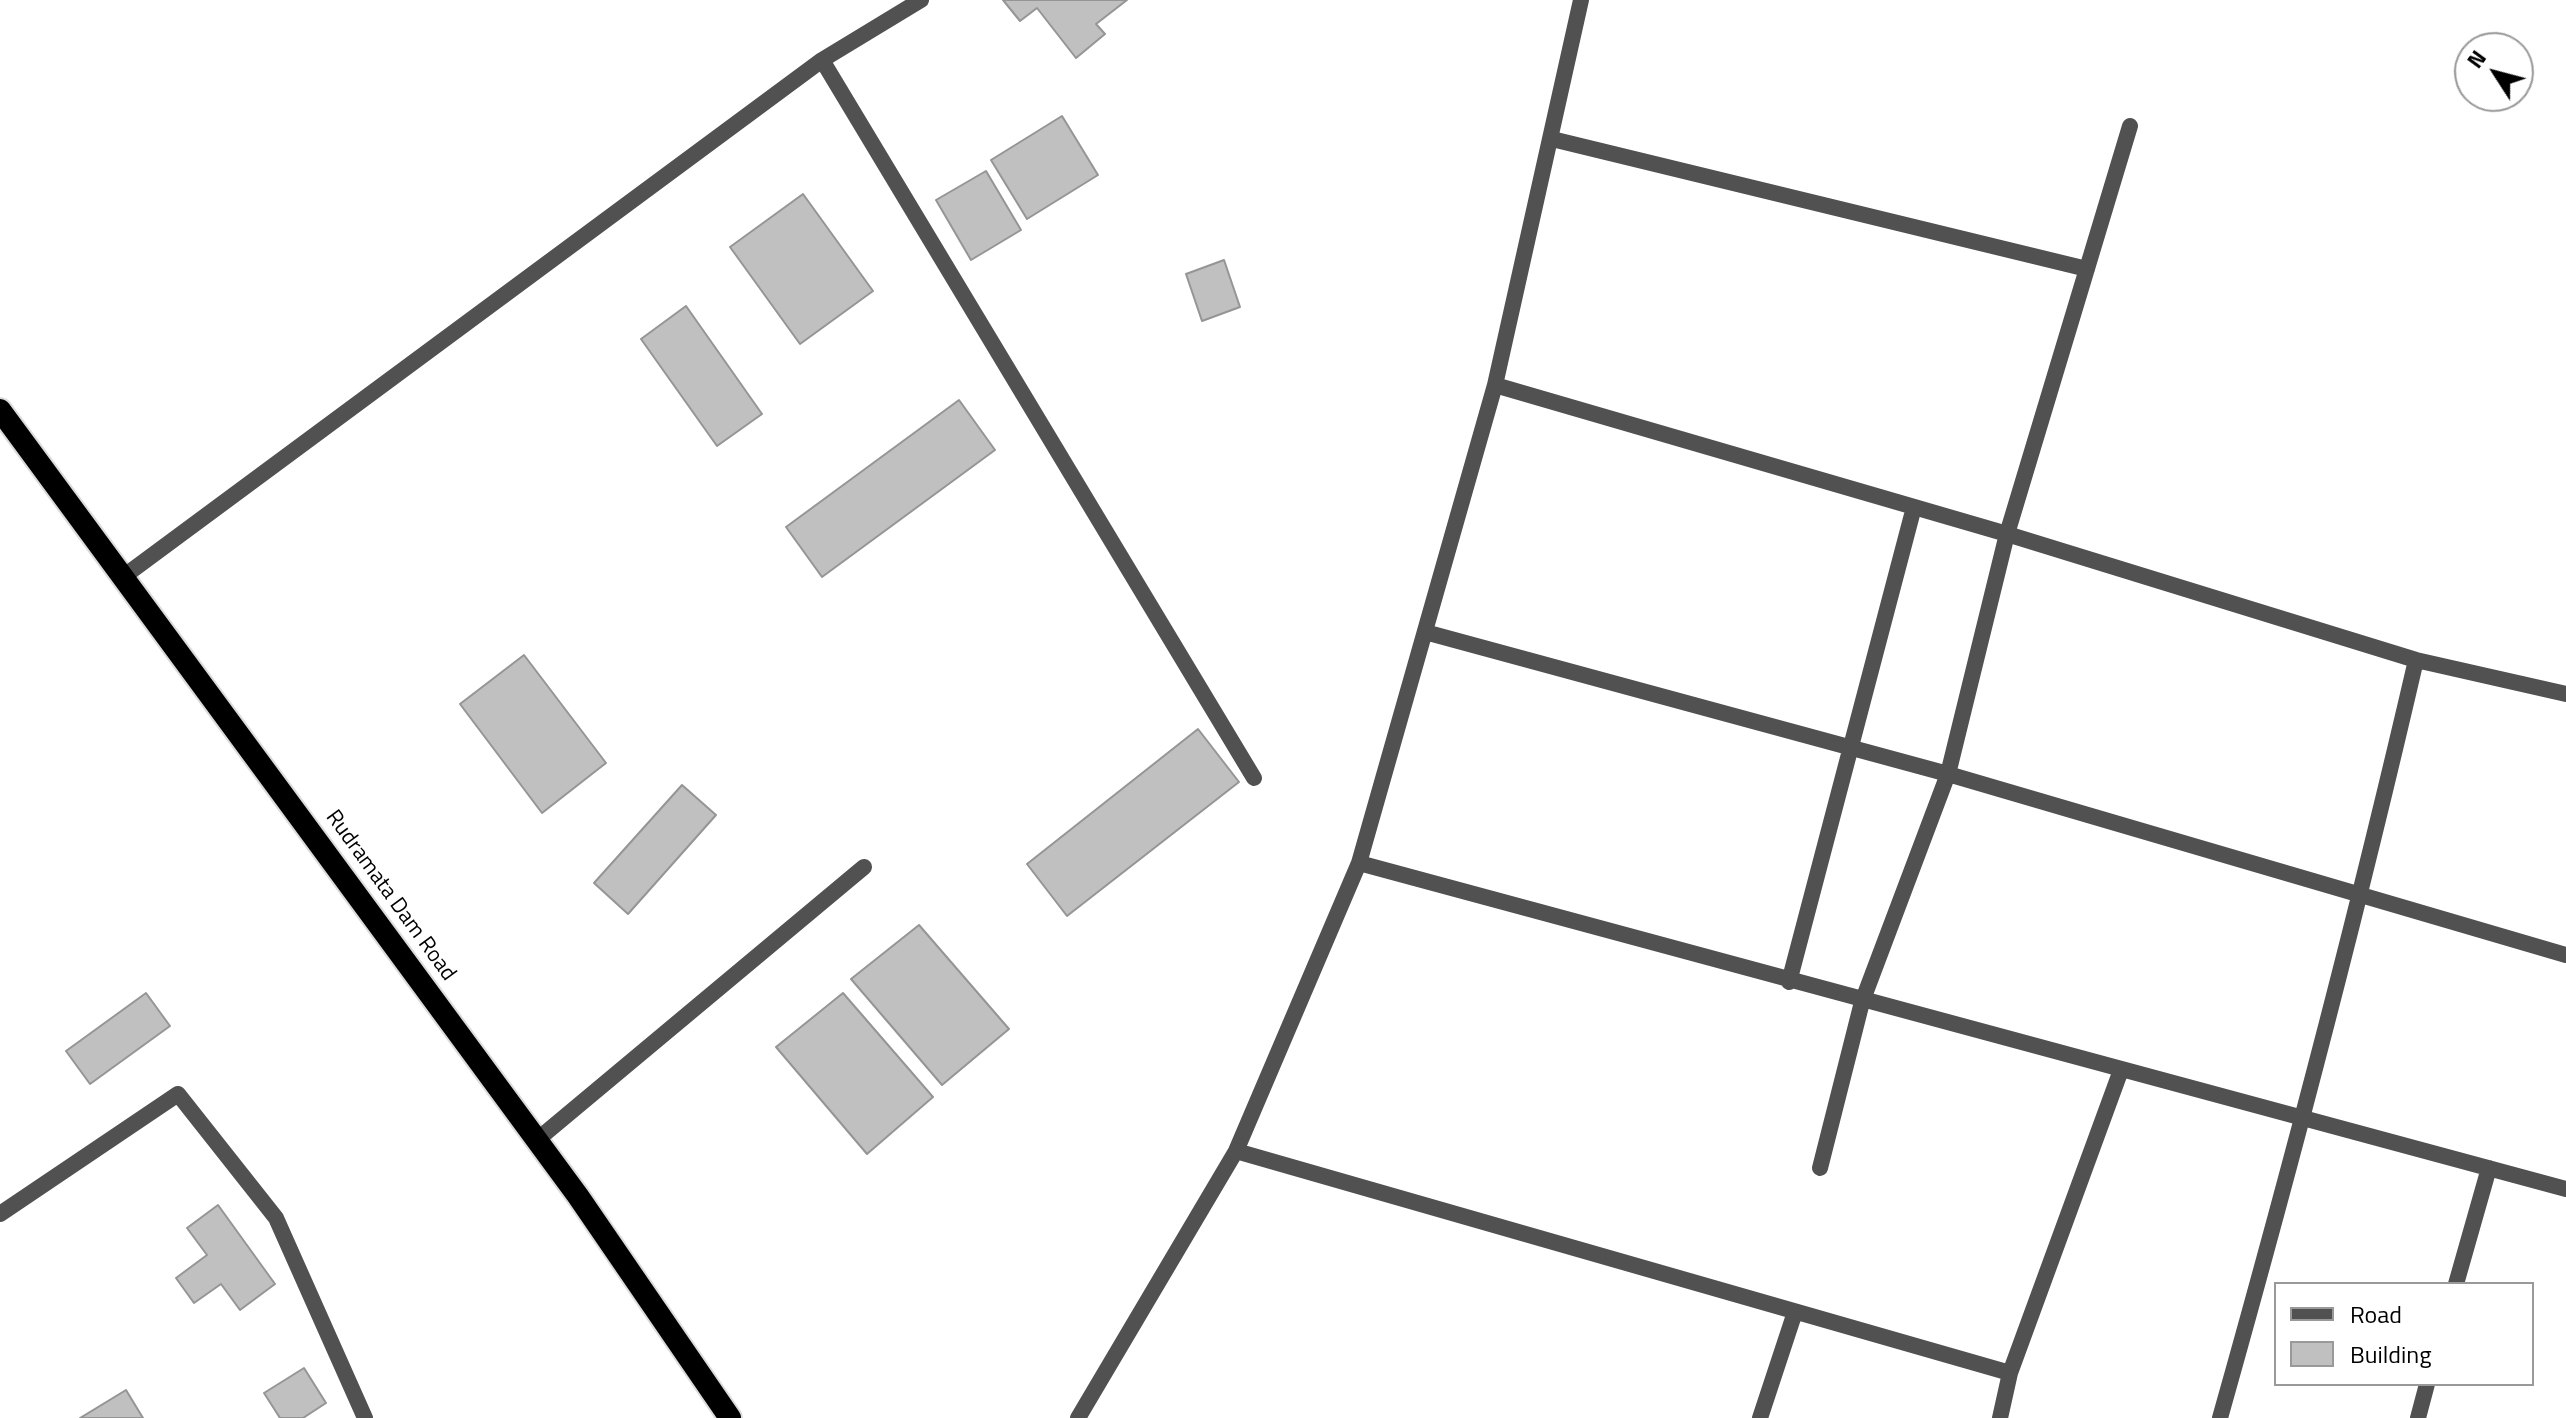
<!DOCTYPE html>
<style>
body{margin:0}
#map{position:relative;width:2566px;height:1418px;overflow:hidden;background:#fff;font-family:"Titillium Web",sans-serif}
canvas{display:block}
.legend{position:absolute;left:2274px;top:1282px;width:260px;height:104px;box-sizing:border-box;background:#fff;border:2px solid #999;margin:0;padding:10px 14px;list-style:none;font-size:24px;color:#000}
.legend li{display:flex;align-items:center;gap:16px;height:40px}
.legend b{width:40px;border:2px solid #999}
.north{position:absolute;left:2454px;top:32px;width:80px;height:80px;box-sizing:border-box;background:#fff;border:2px solid #999;border-radius:50%;rotate:306deg;font-size:22px;font-weight:700;line-height:32px;text-align:center;color:#000}
.north::after{content:'';display:block;margin:auto;width:28px;height:36px;background:#000;clip-path:polygon(50% 0,100% 100%,50% 72%,0 100%)}
</style>
<div id="map">
<canvas width="2566" height="1418"></canvas>
<ul class="legend">
<li><b style="height:10px;background:#515151"></b>Road</li>
<li><b style="height:22px;background:#c0c0c0"></b>Building</li>
</ul>
<div class="north">N</div>
</div>
<script>
const g = document.querySelector('canvas').getContext('2d');
g.lineJoin = 'round';
function fillPath(path, color) {
  g.fillStyle = color;
  g.fill(path, 'evenodd');
}
function stroke(path, color, width, dash) {
  g.strokeStyle = color;
  g.lineWidth = width;
  g.lineCap = dash ? 'butt' : 'round';
  g.setLineDash(dash || []);
  g.stroke(path);
}
function write(font, color, halo, rows, align = 'center') {
  g.font = font + ' "Titillium Web",sans-serif';
  g.lineWidth = 8;
  g.setLineDash([]);
  g.textBaseline = 'middle';
  g.strokeStyle = halo;
  g.fillStyle = color;
  for (const [text, x, y, turn = 0] of rows) {
    g.save();
    g.translate(x, y);
    g.rotate((+turn || 0) * Math.PI / 180);
    g.textAlign = isNaN(turn) ? turn : align;
    if (halo) g.strokeText(text, 0, 0);
    g.fillText(text, 0, 0);
    g.restore();
  }
}
const building = new Path2D(`
 M1003 0H1127L1096 24 1105 34 1076 58 1037 8 1020 21Z
 M1062 116 1098 175 1027 219 991 160Z
 M986 171 1021 230 971 260 936 200Z
 M803 194 873 291 800 344 730 247Z
 M1224 260 1240 307 1202 321 1186 274Z
 M686 306 762 414 717 446 641 339Z
 M959 400 995 450 822 577 786 527Z
 M524 655 606 763 542 813 460 704Z
 M1198 729 1239 782 1067 916 1027 864Z
 M682 785 716 815 628 914 594 883Z
 M919 925 1009 1029 942 1085 851 979Z
 M146 993 170 1026 90 1084 66 1051Z
 M843 993 933 1097 867 1154 776 1047Z
 M218 1205 275 1284 240 1310 221 1284 194 1303 176 1278 207 1255 187 1228Z
 M304 1368 326 1403 303 1418H280L264 1393Z
 M126 1390 143 1418H80Z`);
fillPath(building, '#c0c0c0');
stroke(building, '#959595', 2);
const trunk = new Path2D(`
 M0 410 578 1196 730 1418`);
stroke(trunk, '#dbdbdb', 26);
stroke(new Path2D(`
 M0 1214 178 1094 276 1218 365 1418`), '#515151', 16);
stroke(new Path2D(`
 M822 60 1254 778
 M1552 139 2087 269
 M1495 385 2007 534 2416 660 2566 694
 M123 577 822 60 921 0
 M1425 632 1948 774 2566 955
 M1359 863 2566 1189
 M1789 982 1914 507
 M537 1140 864 867
 M1236 1151 2010 1373
 M1820 1168 1862 1002 1948 774 2007 534 2130 126
 M2456 1284 2489 1168
 M1078 1418 1236 1151 1359 863 1495 385 1581 0
 M1760 1418 1795 1312
 M2000 1418 2010 1373 2121 1070
 M2220 1418C2291 1166 2357 915 2416 660
 M2418 1418 2427 1384`), '#515151', 16);
stroke(trunk, '#000', 22);
write('22px', '#000', '#fff', [
 ["Rudramata Dam Road",390,896,54]
]);
</script>
